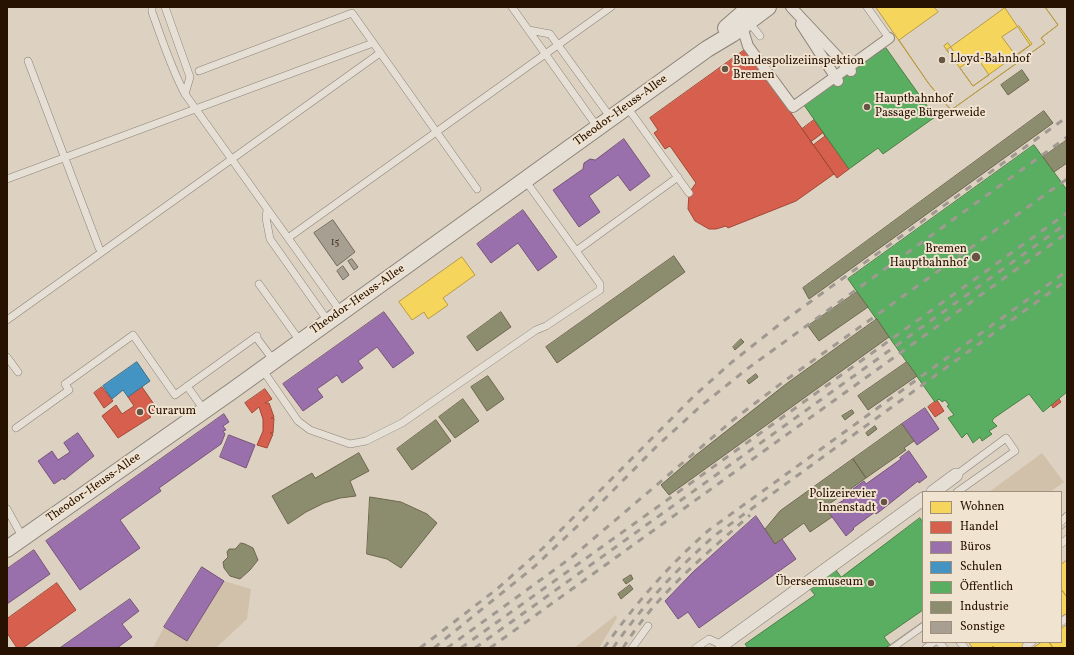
<!DOCTYPE html>
<meta charset="utf-8">
<style>
body{margin:0}
#map{position:relative;width:1074px;height:655px;overflow:hidden;background:#ddd2c1;font-family:Vollkorn,serif}
canvas{display:block}
.frame{position:absolute;inset:0;border:8px solid #271101;pointer-events:none}
.legend{position:absolute;left:922px;top:491px;width:140px;height:152px;box-sizing:border-box;background:#f0e3d0;border:1px solid #a08f7d;margin:0;padding:5px 7px;list-style:none;font-size:12px;color:#271101}
.legend li{display:flex;align-items:center;gap:8px;height:20px}
.legend b{width:20px;border:1px solid #a08f7d}
</style>
<div id="map">
<canvas width="1074" height="655"></canvas>
<div class="frame"></div>
<ul class="legend">
<li><b style="height:11px;background:#f6d55c"></b>Wohnen</li>
<li><b style="height:11px;background:#d6604d"></b>Handel</li>
<li><b style="height:11px;background:#9970ab"></b>Büros</li>
<li><b style="height:11px;background:#4393c3"></b>Schulen</li>
<li><b style="height:11px;background:#5aae61"></b>Öffentlich</li>
<li><b style="height:11px;background:#8c8c6e"></b>Industrie</li>
<li><b style="height:11px;background:#a89f93"></b>Sonstige</li>
</ul>
</div>
<script>
const g = document.querySelector('canvas').getContext('2d');
g.lineJoin = 'round';
function fillPath(path, color) {
  g.fillStyle = color;
  g.fill(path, 'evenodd');
}
function stroke(path, color, width, dash) {
  g.strokeStyle = color;
  g.lineWidth = width;
  g.lineCap = dash ? 'butt' : 'round';
  g.setLineDash(dash || []);
  g.stroke(path);
}
function write(font, color, halo, rows, align = 'center') {
  g.font = font + ' Vollkorn,serif';
  g.lineWidth = 4;
  g.setLineDash([]);
  g.textBaseline = 'middle';
  g.strokeStyle = halo;
  g.fillStyle = color;
  for (const [text, x, y, turn = 0] of rows) {
    g.save();
    g.translate(x, y);
    g.rotate((+turn || 0) * Math.PI / 180);
    g.textAlign = isNaN(turn) ? turn : align;
    if (halo) g.strokeText(text, 0, 0);
    g.fillText(text, 0, 0);
    g.restore();
  }
}
fillPath(new Path2D(`
 M1042 453 1064 482 1050 492H989Z
 M224 581 251 589 247 619 216 648H153L164 627 187 641Z
 M616 615 617 618 599 648H574Z`), '#d1c1aa');
const homes = new Path2D(`
 M876 7H1045L1058 25 1041 38 1045 43 951 110 929 84ZM1005 8 1030 45 973 86 947 50Z
 M934 7H1045L1058 25 1041 38 1045 43 951 110 929 84 899 40 938 12ZM1019 26 1032 44 1016 56 1002 37ZM948 43 954 52 950 55 944 46ZM976 56 989 75 973 86 960 68Z
 M462 257 475 275 443 298 448 305 428 319 424 312 412 320 399 302Z
 M1067 560V597L1061 589V565Z
 M1061 589 1067 597V613L1061 617Z
 M1067 625V648H1053L1049 642H1061V629Z
 M969 642H1023L1027 648H994L993 646 991 648H973Z
 M1042 642H1049L1053 648H1033Z`);
fillPath(homes, '#f6d55c');
stroke(homes, '#b89a41', 1);
const shops = new Path2D(`
 M746 49 834 174 796 201 728 228 726 226 716 229H709L695 221 688 209 689 193 696 183 670 146 665 149 654 133 658 130 650 118Z
 M814 120 849 169 837 178 802 129Z
 M823 133 825 136 813 145 811 142Z
 M102 387 113 401 104 408 94 393Z
 M142 387 158 410 149 416 151 417 118 438 102 416 116 405 122 414 134 406 128 397Z
 M265 389 272 399 265 403H269L274 417 271 418H274L273 433H270L273 434 267 448 257 445 263 431V419L259 407 252 413 245 403Z
 M1059 399 1061 402 1053 408 1051 404Z
 M937 400 944 411 935 417 928 407Z
 M57 583 76 610 23 648H17L7 633V619Z`);
fillPath(shops, '#d6604d');
stroke(shops, '#a24836', 1);
const offices = new Path2D(`
 M624 139 650 176 630 191 618 175 589 196 600 212 579 227 553 190 583 169 584 163 590 159 595 160Z
 M523 210 557 257 538 271 518 243 491 263 477 244Z
 M384 312 414 353 393 368 377 347 358 361 363 368 342 383 337 375 317 389 323 397 303 411 283 384Z
 M925 408 939 429 917 445 902 424Z
 M224 414 229 422 223 426 226 430 223 431 225 434 221 444 159 488 161 491 120 520 140 548 80 590 46 541Z
 M78 433 94 456 64 480 63 478 54 484 38 461 52 451 58 460 70 452 64 443Z
 M229 435 255 445 246 468 220 457Z
 M909 451 927 477 919 483 918 481 879 512 876 514 875 512 853 528 854 529 846 536 827 510 844 500 842 497 864 481 866 484 901 459 900 458Z
 M756 516 775 544 782 539 796 559 699 628 688 612 678 619 665 601 693 572Z
 M34 550 50 574 7 604V569Z
 M202 567 224 581 187 641 164 627Z
 M130 599 139 611 122 624 132 637 117 648H60Z`);
fillPath(offices, '#9970ab');
stroke(offices, '#775478', 1);
const schools = new Path2D(`
 M137 362 150 381 128 397 123 390 112 399 103 386Z`);
fillPath(schools, '#4393c3');
stroke(schools, '#3b6c89', 1);
const public = new Path2D(`
 M886 48 935 117 883 154 878 148 849 169 804 105Z
 M1034 145 1067 190V392L1043 412 1029 394 994 418 992 421 997 426 989 431 992 434 982 441 980 437 973 443 967 433 962 438 948 418 954 415 947 406 949 405 945 400 942 402 939 399 935 402 848 279Z
 M920 518 923 522V610L884 637 890 645 885 648H748L745 644 815 595 810 589 836 570 841 577Z`);
fillPath(public, '#5aae61');
stroke(public, '#4b7f44', 1);
const industry = new Path2D(`
 M1022 70 1029 80 1008 95 1001 85Z
 M1044 111 1053 123 809 299 803 288Z
 M1067 140V163L1054 172 1043 157Z
 M674 256 685 272 557 363 546 347Z
 M857 292 868 307 819 341 808 326Z
 M501 312 511 327 477 351 467 337Z
 M877 319 889 337 669 495 661 485 696 455 786 384Z
 M741 339 744 342 735 350 733 347Z
 M907 362 917 376 868 410 858 396Z
 M756 374 758 377 749 384 747 381Z
 M488 376 504 399 487 411 471 387Z
 M463 399 479 421 455 438 439 417Z
 M852 410 854 413 845 420 842 416Z
 M436 420 451 441 412 470 397 449Z
 M902 424 914 441 904 448 906 450 866 478 853 459Z
 M875 426 877 429 868 436 866 433Z
 M359 453 369 471 350 481 356 496 340 498 324 503 306 512 288 524 272 496 312 473 315 478Z
 M853 459 866 478 825 507 832 517 810 532 804 523 775 544 765 529 780 511Z
 M370 497 401 502 427 514 437 523 401 568 387 559 367 554Z
 M241 543 245 544 253 548 258 560 250 570 240 579 230 576 224 568 223 562 228 557 227 552 229 549H235Z
 M631 575 633 579 626 584 623 580Z
 M630 585 633 589 621 599 618 594Z`);
fillPath(industry, '#8c8c6e');
stroke(industry, '#6e674d', 1);
const building = new Path2D(`
 M333 220 355 252 337 266 314 233Z
 M352 259 358 267 354 270 348 261Z
 M343 266 349 275 343 280 337 271Z`);
fillPath(building, '#a89f93');
stroke(building, '#72695e', 1);
const service = new Path2D(`
 M152 7V12C162 39 171 68 185 94L341 312
 M165 7 190 77 185 94
 M512 7 598 128
 M867 7 889 38
 M748 21 760 36
 M529 30 550 34 611 118
 M28 61 99 248
 M199 71 352 13 477 189
 M627 107 689 193
 M7 179 373 43
 M267 210 266 218 270 239 328 321
 M288 238 611 7
 M576 251 678 177
 M259 284 300 341
 M7 320 380 53
 M256 337 274 361
 M7 357 18 372
 M262 369 298 421 310 430 350 444 366 441 402 423 536 330 546 326 600 290V284L525 180
 M187 386 204 410
 M16 428 69 390 65 384 133 335 175 395 257 336
 M956 475 1006 438 1015 451 957 492
 M7 509 23 538
 M1061 522 1067 516
 M1061 544 1067 539
 M1061 622 1067 618
 M939 642 944 648
 M960 642 965 648
 M1026 646 1032 642
 M632 648 648 626
 M696 648 709 639 722 645
 M892 648 923 626
 M926 648 934 642`);
const pedestrian = new Path2D(`
 M791 7 851 71
 M801 24 838 81
 M742 27 748 46 793 107 889 38`);
const minor = new Path2D(`
 M933 492 956 475
 M724 648 722 645 923 499`);
const tertiary = new Path2D(`
 M726 28 750 7
 M7 549 232 391 707 49 732 34 768 7`);
stroke(service, '#8c8377', 8);
stroke(pedestrian, '#8c8377', 12);
stroke(minor, '#8c8377', 14);
stroke(tertiary, '#8c8377', 18);
stroke(service, '#e5dfd6', 7);
stroke(pedestrian, '#e5dfd6', 10);
stroke(minor, '#e5dfd6', 13);
stroke(tertiary, '#e5dfd6', 16);
stroke(new Path2D(`
 M1061 517 1067 511
 M1061 530 1067 525
 M887 648 923 622`), '#a09991', 1);
stroke(new Path2D(`
 M420 648 497 589 543 548 695 395 732 362 785 320 1067 117
 M434 648 534 567 585 519 657 446 702 405 747 369 1067 137
 M447 648 572 557 733 420 783 382 1067 179
 M461 648 1067 213
 M475 648 1067 223
 M490 648 1067 233
 M604 648C635 604 669 565 709 530L1067 271
 M613 648C642 606 676 570 714 536L1067 280
 M623 648C655 596 705 555 750 515`), '#a09991', 3, [7, 7]);
for (const [x, y, r, color] of [
 [942,60,4,"#675544"],
 [725,69,4,"#675544"],
 [867,107,4,"#675544"],
 [976,257,5,"#675544"],
 [140,412,4,"#675544"],
 [884,502,4,"#675544"],
 [871,583,4,"#675544"]
]) {
  const dot = new Path2D();
  dot.arc(x, y, r, 0, 2 * Math.PI);
  g.fillStyle = color;
  g.fill(dot);
  stroke(dot, '#f0e3d0', 1.5);
}
write('10px', '#473426', null, [
 ["15",335,243]
]);
write('12px', '#271101', '#f0e3d0', [
 ["Lloyd-Bahnhof",950,60],
 ["Bundespolizeiinspektion",733,62],
 ["Bremen",733,76],
 ["Hauptbahnhof",875,100],
 ["Passage Bürgerweide",875,114],
 ["Bremen",967,250,"right"],
 ["Hauptbahnhof",967,264,"right"],
 ["Curarum",148,412],
 ["Polizeirevier",876,495,"right"],
 ["Innenstadt",876,509,"right"],
 ["Überseemuseum",863,583,"right"]
], 'left');
write('12px', '#271101', '#f0e3d0', [
 ["Theodor-Heuss-Allee",621,111,-36],
 ["Theodor-Heuss-Allee",358,300,-35],
 ["Theodor-Heuss-Allee",94,488,-35]
]);
</script>
